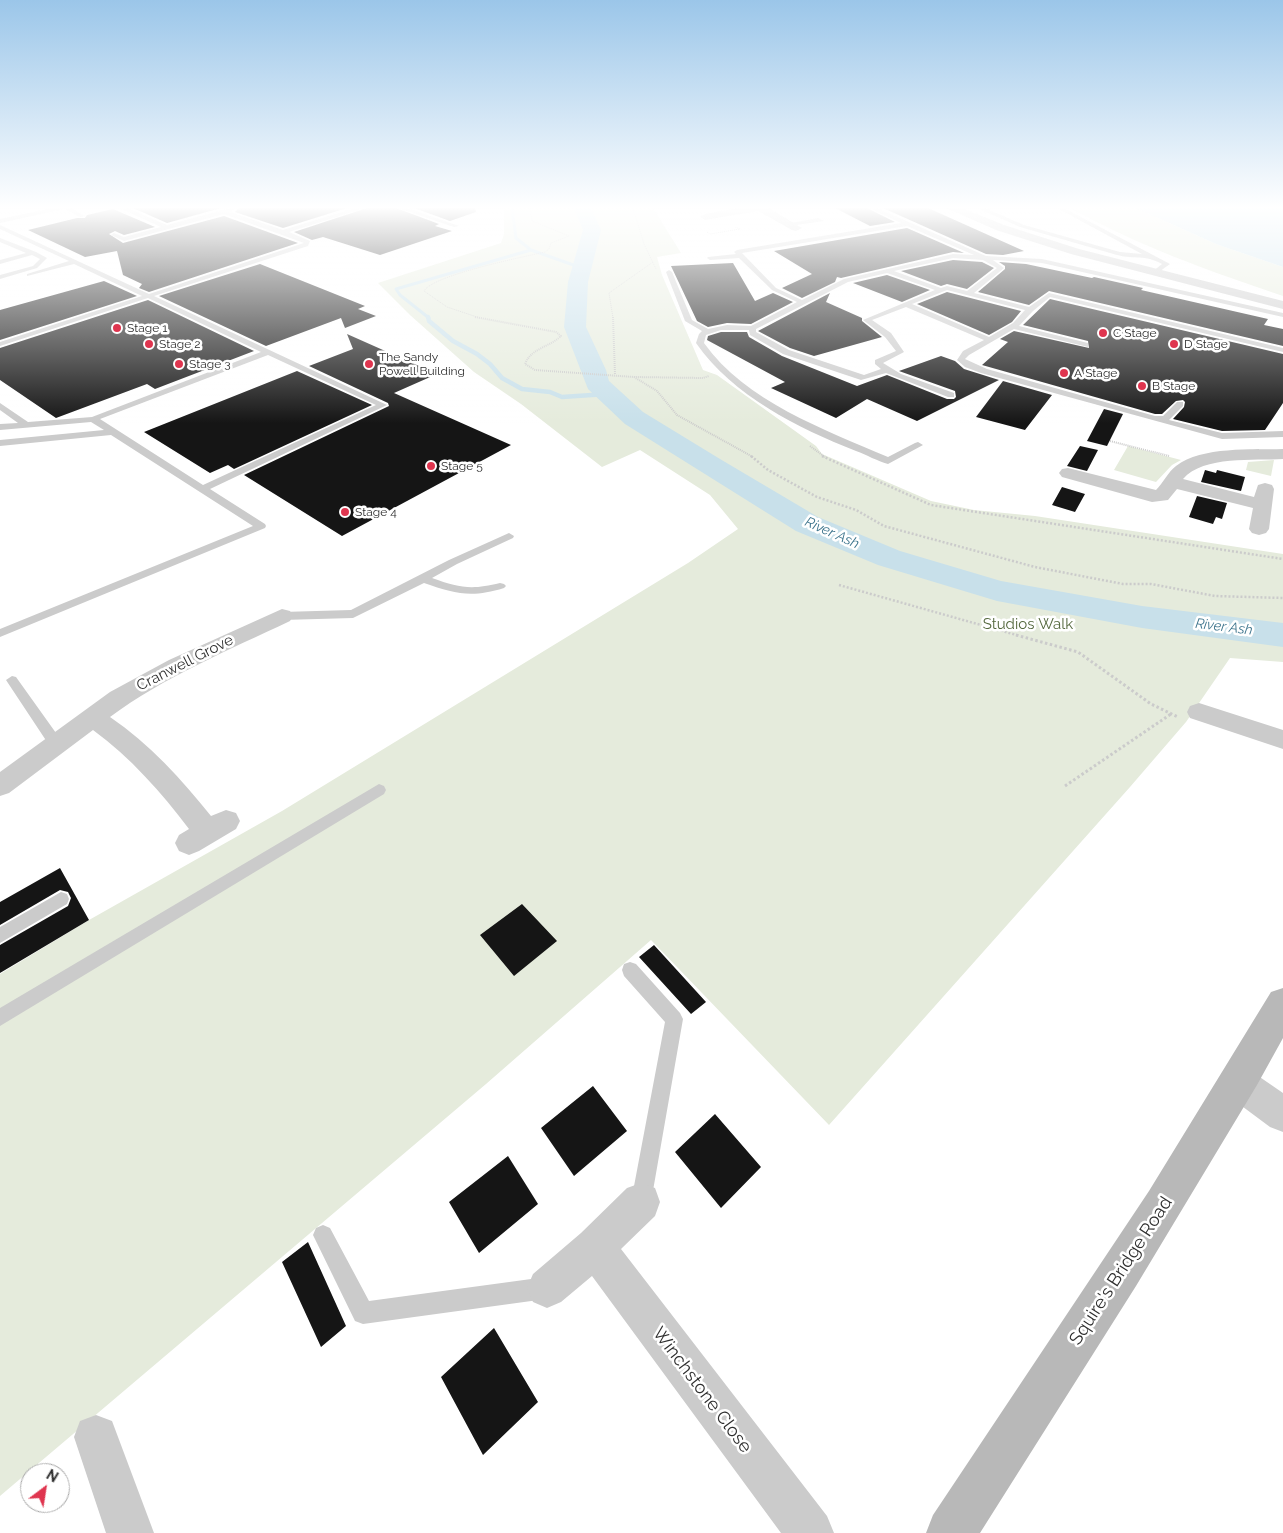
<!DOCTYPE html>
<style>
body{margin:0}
#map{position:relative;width:1283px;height:1533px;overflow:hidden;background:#fff;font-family:Raleway,sans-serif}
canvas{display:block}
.north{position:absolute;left:20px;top:1463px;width:50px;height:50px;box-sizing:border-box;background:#fff;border:1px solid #ababab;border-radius:50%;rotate:31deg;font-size:14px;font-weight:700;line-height:20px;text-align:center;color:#2e2e2e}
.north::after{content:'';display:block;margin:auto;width:18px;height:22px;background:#df354f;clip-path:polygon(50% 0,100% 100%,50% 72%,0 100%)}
</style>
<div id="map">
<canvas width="1283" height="1533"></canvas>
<div class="north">N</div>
</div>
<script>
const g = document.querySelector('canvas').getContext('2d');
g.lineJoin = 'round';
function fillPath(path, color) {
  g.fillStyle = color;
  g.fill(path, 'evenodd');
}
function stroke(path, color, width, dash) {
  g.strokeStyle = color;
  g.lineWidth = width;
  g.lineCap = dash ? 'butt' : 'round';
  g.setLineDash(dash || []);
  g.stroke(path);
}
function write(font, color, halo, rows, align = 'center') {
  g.font = font + ' Raleway,sans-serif';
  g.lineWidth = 5;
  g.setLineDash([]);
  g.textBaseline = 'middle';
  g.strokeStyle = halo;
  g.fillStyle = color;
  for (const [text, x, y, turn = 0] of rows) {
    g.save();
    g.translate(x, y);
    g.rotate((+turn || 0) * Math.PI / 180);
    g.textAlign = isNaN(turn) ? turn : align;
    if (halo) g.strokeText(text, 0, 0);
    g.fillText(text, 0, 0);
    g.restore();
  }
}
fillPath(new Path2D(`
 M504 208H653L681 253 657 257 662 275 703 370 717 375 816 446 822 454 931 501 974 510 1035 516 1283 554V662L1230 658 1186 722 1130 787 829 1125 651 940 486 1084 0 1496V974L89 920 282 811 688 563 738 529 710 495 640 450 602 467 521 404 474 372 410 315 378 283 501 243 504 234Z
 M1070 208H1136L1216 244 1283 267V296C1209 271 1139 246 1070 208Z
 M1128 446 1181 460 1172 465 1156 482 1114 470Z
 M1274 460 1271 476 1246 470 1248 462Z`), '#e5ebdc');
fillPath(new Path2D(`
 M1136 208H1283V267L1216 244Z`), '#c8e0ea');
stroke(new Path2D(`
 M512 208 516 238 531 250 582 268
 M429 318 400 295 396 289 531 250`), '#c8e0ea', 3);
stroke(new Path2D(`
 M428 317 429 321 453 341 477 354 490 364 502 378 522 389 550 392 562 397 607 394`), '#c8e0ea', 4.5);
fillPath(new Path2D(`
 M574 208H591L601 230 588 282 586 327 606 370 609 381 643 412 720 459 818 517 900 551 1001 581 1142 606 1283 623V647L1142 628 997 601 878 565 796 531 625 424 588 389 564 327 568 282 583 230Z`), '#c8e0ea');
fillPath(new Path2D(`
 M133 208H221L167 223Z
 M239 208H347L283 228 235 212Z
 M367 208H396L439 224 435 226 452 231 380 255 323 237 312 240 294 232Z
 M414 208H475L476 212 450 221Z
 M835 208H867L895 222 870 226Z
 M883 208H928L1024 251 1003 255 986 254Z
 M113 209 155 227 124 235 115 231 109 234 123 243 224 216 298 243 149 292 139 288 142 284 123 275 117 251 85 257 28 230 77 218H85L87 215Z
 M907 228 964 253 953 252 841 278 837 277 835 282 802 298 782 288 812 274 774 251Z
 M953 260 982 262 994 268 967 289 947 284 941 286 901 271Z
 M999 262 1026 264 1092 278 1094 277 1143 288 1141 290 1268 319 1264 325 1283 329V346L1049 291 1029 305 978 292 1005 269V266Z
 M733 263 755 301 773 293 793 302 751 324 727 323 708 327 697 321 671 266Z
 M260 264 365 306 358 309 376 316 345 328 341 318 266 346 159 296Z
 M887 275 930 290 902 302 853 283Z
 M104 281 137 296 0 340V310Z
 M947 292 1021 311 1012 322 989 335 917 304Z
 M830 293 826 302 862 318V321L882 337 814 356 790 348 758 331Z
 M1050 299 1283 354V403L1265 430 1222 431 1173 419 1184 407 1185 402 1183 400 1176 401 1162 414H1155L982 365 1008 342 1000 339 1014 331 1089 348 1088 341 1023 325Z
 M148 300 254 351 155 389 147 384 56 418 0 380V348Z
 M721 332H747L749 337 782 356 857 386 887 375 947 399H954L956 397 955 391 899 371 941 356 955 361 964 369 999 380 917 421 867 399 836 418 771 388 785 382 707 340 708 336Z
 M347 334 437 374 394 393 511 445 342 536 244 475 389 406 388 403 309 366 353 349Z
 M297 371 372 405 234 469 228 465 210 473 144 432Z
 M1003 381 1052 395 1025 430 976 417Z
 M1104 409 1123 414 1107 446 1087 441Z
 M1080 446 1098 450 1087 471 1067 466Z
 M1205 470 1216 473 1217 470 1245 477 1241 491 1201 482Z
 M1062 487 1085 494 1075 512 1052 505Z
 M1197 496 1227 503 1222 519 1216 517 1213 524 1189 517Z
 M60 868 89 920 0 973V945L68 906 71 898 68 892 60 890 0 925V902Z
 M522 904 557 941 514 976 480 935Z
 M654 945 706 1002 691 1014 639 957Z
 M593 1086 627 1131 574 1176 541 1128Z
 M715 1114 761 1167 721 1208 675 1152Z
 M508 1156 538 1204 479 1253 449 1202Z
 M308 1242 346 1326 321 1347 282 1262Z
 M494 1328 538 1402 483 1455 441 1377Z`), '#151515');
stroke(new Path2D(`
 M633 208 644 244 656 269
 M707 232 710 234 740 229 735 227
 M480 318 447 307 424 291C433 275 523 257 545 252L549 249 551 243 569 236 532 221 530 208
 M613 318 609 293 653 262`), '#cbcbcb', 1, [1, 1]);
stroke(new Path2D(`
 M475 317 556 332 561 336C550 347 531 348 525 364L535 370 634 377 703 378 709 376
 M613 317 615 375
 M634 377 657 391 677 415 753 457
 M1110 441 1169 456
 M810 446 825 457`), '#cbcbcb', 2, [1, 1]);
stroke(new Path2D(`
 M751 456 768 470 817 497 856 510 884 526 1035 567 1123 584H1151L1215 596 1283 598
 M822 456 931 505 1283 559
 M839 585 1020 636`), '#cbcbcb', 2.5, [2, 2]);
stroke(new Path2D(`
 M1016 635 1078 652 1151 704 1178 717
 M1065 786 1171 714`), '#cbcbcb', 3, [2.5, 2.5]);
fillPath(new Path2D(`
 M52 208H71L85 216 80 217 64 209 0 223V219Z
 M119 208H127L167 225 230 208H237L230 212 283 230 355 208H365L289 232 310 241 308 246 154 296 387 405 210 489 265 524 266 526 265 528 0 637V629L253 526 111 435 0 446V440L104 430 91 422 0 430V424L18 423 0 410V403L28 422 92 417 261 352 148 298 0 346V342L142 296 74 264 27 276V274L69 261 0 229V225L149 294 304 243 224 214 124 241 111 235 114 233 124 237 161 227ZM268 355 376 405 203 485 100 419Z
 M398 208H407L459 226 454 227Z
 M869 208H877L986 256 1042 259 1283 313V317L1042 263 993 260 1004 268 974 293 1029 307 1049 293 1283 348V352L1050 297 1033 311 1019 326 1088 343V347L1014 329 969 355 965 359 987 369 1155 416H1163L1177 402H1183V406L1169 420 1222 433 1283 431V437L1222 439 981 373 965 367 957 360 963 351 984 340 906 307 872 320 891 333 904 352 883 363 901 374 954 393V397H948L886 373 861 380 783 354 750 335 749 330H721L706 335 704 343C745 401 825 430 888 457L915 443 918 442 923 445 888 464C877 461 867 455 856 451 798 428 733 396 696 343L699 334 702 331 685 321 666 272 669 270 672 272 692 320 708 329 727 325 751 326 797 302 772 290 739 258 710 260 707 258 708 257 736 254 734 252 737 250 901 223ZM907 226 974 255 953 254 844 279 802 300 776 288 742 253ZM953 258 983 260 997 268 967 291 947 286 941 288 894 271ZM887 273 935 290 863 320 885 337 896 351 875 360V364L881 369 864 375 789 350 756 332V329L848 282ZM947 290 1025 310 1013 323 989 337 912 304Z
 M977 208H985L1024 225 1120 252 1142 254 1057 208H1064L1170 264 1156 274H1152V272L1162 264C1144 254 1136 260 1117 255L1020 227Z
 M818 218 824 221 789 226 786 224Z
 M0 238 36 252 47 258 37 268 0 279V275L33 266 40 259 32 255 0 264V260L26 253 0 242Z
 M509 533 514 536 513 538 457 564 432 578C459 588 472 590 500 583L504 584 506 586 504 588C472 598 455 594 424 583L353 618 282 620 276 616 282 612 351 610 449 560Z
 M12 676 16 677 61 740 63 744 61 748H51L6 680Z
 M379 784 384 786 386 790 384 794 0 1026V1008Z
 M61 892 67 894 69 899 67 904 0 943V927Z
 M630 962 636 964 680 1013 683 1019 651 1202 648 1209 641 1212 634 1209 631 1202 665 1022 624 976 622 970 624 964Z
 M323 1225 330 1228 369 1301 546 1277 554 1280 557 1288 554 1296 546 1299 363 1324 355 1321 313 1235 316 1228Z`), '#cbcbcb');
fillPath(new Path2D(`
 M737 208H769L802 228 796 231 792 230 758 211 705 220 700 217 705 214Z
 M946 208H962L1004 225 1079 249 1283 301V309L1071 254 996 230Z
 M1283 449V459C1254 461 1204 455 1183 479L1254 497 1258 485 1265 483 1272 485 1274 489 1269 529 1266 533 1259 535 1252 533 1249 529 1253 508 1177 489 1168 500 1152 502 1062 477 1059 473 1062 469 1068 468 1156 490C1163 483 1168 472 1176 466 1202 446 1252 450 1283 449Z
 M282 609 290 611 293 616 290 621C229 650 164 677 110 717 150 744 181 779 211 816L226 810 236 813 240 821 236 829 199 851 189 855 179 851 175 843 179 835 189 829C161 792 131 758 93 730L9 793 0 796V772L110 692 169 660Z
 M1199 703 1283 730V749L1190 718 1187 712 1190 706Z
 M1239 1065 1251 1071 1283 1093V1132L1270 1127 1227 1095 1221 1083 1227 1071Z
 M641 1183 655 1188 660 1202 655 1216 621 1249 827 1516 834 1533H781L592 1276 561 1302 547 1308 533 1302 527 1288 533 1274 581 1233 627 1188Z
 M96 1415 112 1421 154 1533H106L74 1437 80 1421Z`), '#cbcbcb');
fillPath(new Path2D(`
 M1283 988V1038L1257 1085 1136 1286 980 1533H926L933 1515 1149 1191 1271 992Z`), '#b8b8b8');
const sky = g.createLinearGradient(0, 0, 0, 423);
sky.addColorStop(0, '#9bc6e9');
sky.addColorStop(0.49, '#fff');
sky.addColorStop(1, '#ffffff00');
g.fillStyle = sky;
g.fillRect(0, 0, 1283, 423);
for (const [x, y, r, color] of [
 [117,328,5,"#df354f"],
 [1103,333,5,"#df354f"],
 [149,344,5,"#df354f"],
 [1174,344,5,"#df354f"],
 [179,364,5,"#df354f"],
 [369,364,5,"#df354f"],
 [1064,373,5,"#df354f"],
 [1142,386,5,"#df354f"],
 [431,466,5,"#df354f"],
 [345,512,5,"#df354f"]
]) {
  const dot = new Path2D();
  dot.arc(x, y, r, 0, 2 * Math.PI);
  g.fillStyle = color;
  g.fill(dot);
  stroke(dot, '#fff', 2);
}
write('12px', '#2e2e2e', '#fff', [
 ["Stage 1",127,328],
 ["C Stage",1113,333],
 ["Stage 2",159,344],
 ["D Stage",1184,344],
 ["The Sandy",379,357],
 ["Powell Building",379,371],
 ["Stage 3",189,364],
 ["A Stage",1074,373],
 ["B Stage",1152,386],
 ["Stage 5",441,466],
 ["Stage 4",355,512]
], 'left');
write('italic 14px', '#3e758d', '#fff', [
 ["River Ash",832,533,24],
 ["River Ash",1224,627,7]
]);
write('15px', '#54683d', '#fff', [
 ["Studios Walk",1028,624]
]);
write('15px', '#2e2e2e', '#fff', [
 ["Cranwell Grove",185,663,-27]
]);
write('18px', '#2e2e2e', '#fff', [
 ["Squire's Bridge Road",1121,1271,-57],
 ["Winchstone Close",702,1390,53]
]);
</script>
